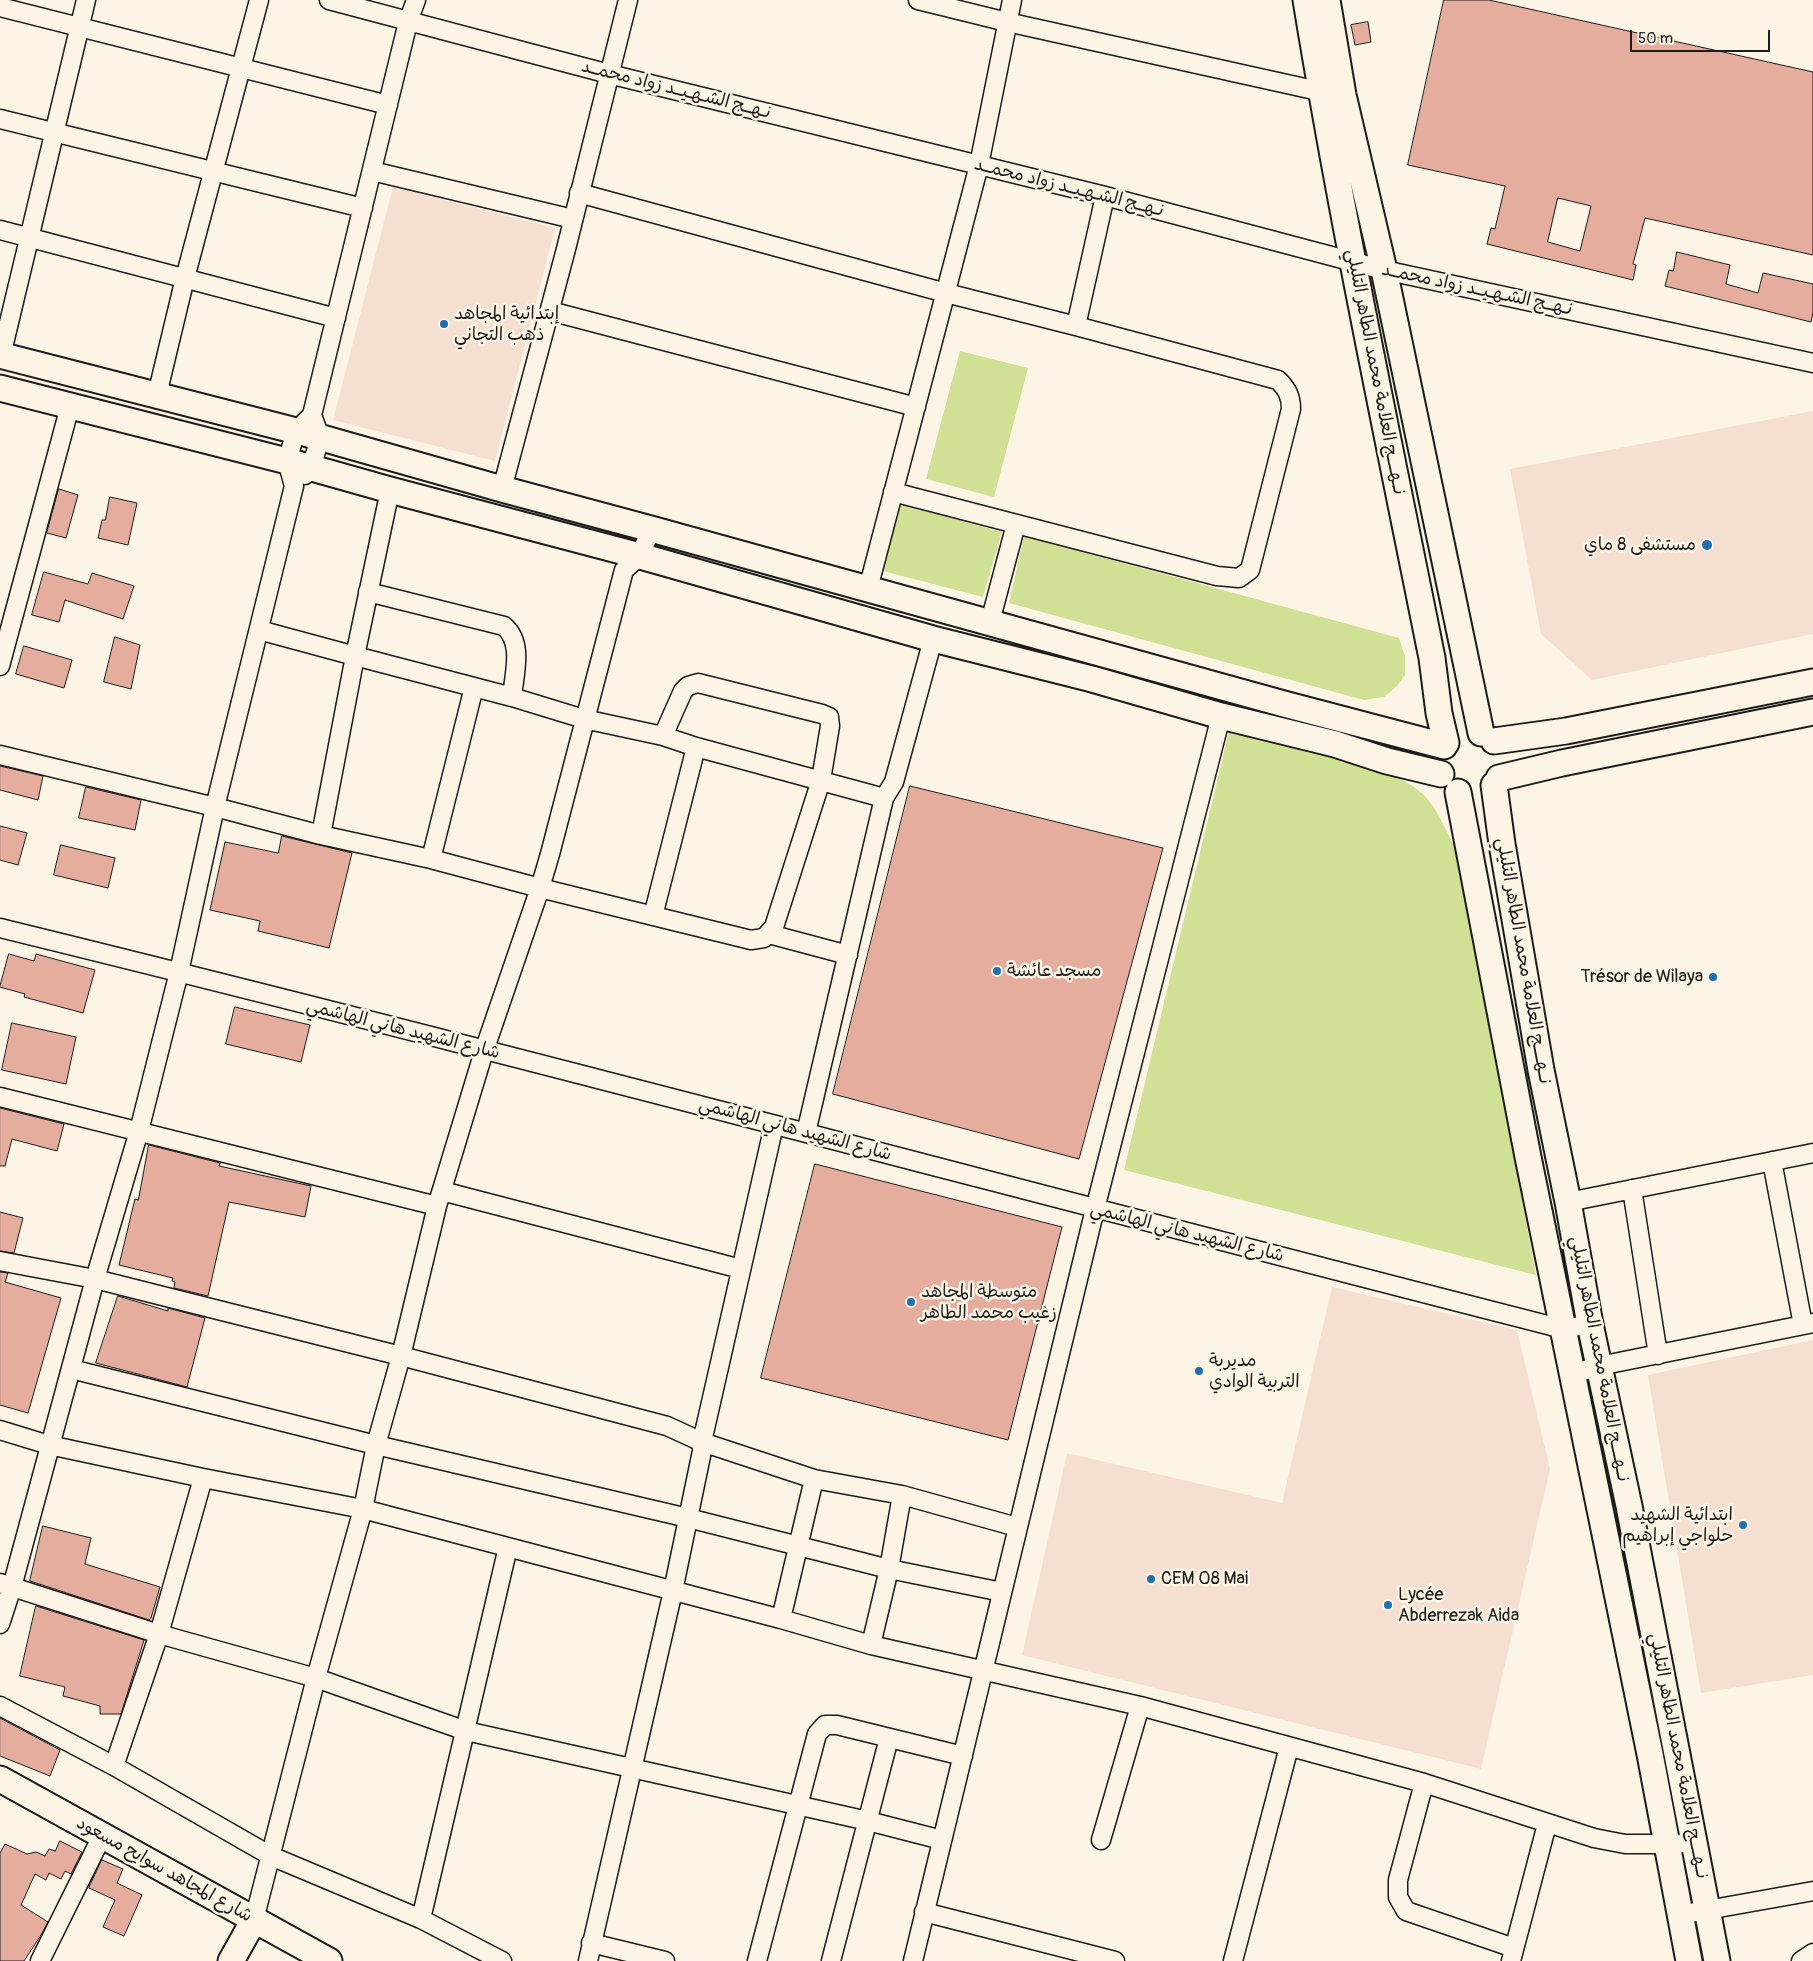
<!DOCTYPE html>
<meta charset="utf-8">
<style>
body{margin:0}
#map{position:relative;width:1813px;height:1961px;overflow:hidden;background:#fcf5e5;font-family:Pangolin,sans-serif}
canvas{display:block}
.scale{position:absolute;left:1630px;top:30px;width:140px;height:22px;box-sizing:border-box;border:2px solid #1c1c1c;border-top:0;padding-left:6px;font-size:15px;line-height:18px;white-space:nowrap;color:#1c1c1c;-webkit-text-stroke:4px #fcf5e5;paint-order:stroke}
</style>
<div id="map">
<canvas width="1813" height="1961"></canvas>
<div class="scale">50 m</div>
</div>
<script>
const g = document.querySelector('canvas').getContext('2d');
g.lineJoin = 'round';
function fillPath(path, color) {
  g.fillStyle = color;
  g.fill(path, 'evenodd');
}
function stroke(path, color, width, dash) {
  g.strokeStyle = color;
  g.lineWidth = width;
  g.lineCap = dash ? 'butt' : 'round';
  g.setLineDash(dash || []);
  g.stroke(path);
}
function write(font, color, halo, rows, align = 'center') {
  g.font = font + ' Pangolin,"Playpen Sans Arabic",sans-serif';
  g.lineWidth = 5;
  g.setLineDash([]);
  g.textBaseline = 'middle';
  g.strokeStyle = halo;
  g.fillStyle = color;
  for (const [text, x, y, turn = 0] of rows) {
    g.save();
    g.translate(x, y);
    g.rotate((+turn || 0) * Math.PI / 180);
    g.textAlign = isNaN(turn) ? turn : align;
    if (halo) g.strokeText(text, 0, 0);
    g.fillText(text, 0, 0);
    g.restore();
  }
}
fillPath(new Path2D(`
 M393 187 555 228 495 461 333 420Z
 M1813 411V634L1592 680 1541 634 1510 469Z
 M1332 1287 1517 1330 1550 1469 1481 1769 1022 1655 1067 1453 1282 1503Z
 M1813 1340V1675L1701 1693 1648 1375Z`), '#f5dfd0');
fillPath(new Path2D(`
 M960 351 1028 368 994 497 926 479Z
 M900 504 1002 532 983 597 883 571Z
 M1024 536 1399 638 1405 656V675L1397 686 1384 697 1364 700 1009 603Z
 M1230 727 1387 772C1400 778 1414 786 1424 795 1437 808 1446 831 1455 847L1536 1275 1124 1170Z`), '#d0e094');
const building = new Path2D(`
 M1444 0H1489L1813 72V255L1645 218 1633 264 1636 265 1633 280 1487 244 1491 228 1495 229 1505 186 1408 165ZM1558 198 1591 206 1580 251 1548 242Z
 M1368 22 1371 42 1355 45 1351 25Z
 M1677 252 1730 265 1726 284 1758 293 1763 273 1813 284V312L1811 322 1665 286 1669 270 1673 271Z
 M59 489 78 495 66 538 47 533Z
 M110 497 137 503 128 545 98 538 102 520H105Z
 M44 572 88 584 92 573 134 586 123 619 65 600 59 622 32 615Z
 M115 637 140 645 131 689 104 682Z
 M24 646 72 660 64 688 16 674Z
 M0 766 43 776 38 800 0 790Z
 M910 786 1163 848 1079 1159 833 1094Z
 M86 787 141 800 135 830 79 818Z
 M0 826 27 833 18 865 0 860Z
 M282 836 352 853 329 948 258 931 260 921 210 910 225 842 278 853Z
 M61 845 115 858 108 888 54 875Z
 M9 954 34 961 36 954 95 970 83 1013 24 997 25 994 0 987Z
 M235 1007 310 1025 301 1062 226 1044Z
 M12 1023 76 1037 66 1084 2 1070Z
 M0 1108 64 1124 57 1151 12 1139 5 1166H0Z
 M149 1145 220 1163 219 1166 311 1186 305 1217 229 1202 208 1296 174 1288 175 1282 172 1281 173 1278 119 1265 135 1199 138 1200Z
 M815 1164 1062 1227 1008 1440 761 1378Z
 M0 1212 23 1218 14 1253 0 1251Z
 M0 1272 8 1273 5 1282 61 1298 28 1413 0 1405Z
 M118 1296 168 1311V1308L205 1318 187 1387 96 1363Z
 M43 1526 91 1538 85 1564 160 1587 151 1618 149 1620 30 1581Z
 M36 1606 144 1640 121 1714H100V1706L63 1696 65 1687 20 1676Z
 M0 1718 60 1750 50 1776 0 1756Z
 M60 1841 82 1852 71 1874 65 1871 61 1879 49 1873 46 1880 35 1874 21 1905 48 1922 41 1935 24 1961H0V1853L5 1844 27 1854 36 1852 45 1856 49 1849 55 1851Z
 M102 1860 123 1869 117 1883 142 1895 124 1936 103 1927 115 1900 89 1888Z`);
fillPath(building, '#e5ad9e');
stroke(building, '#1c1c1c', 1);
const street = new Path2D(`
 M329 0 609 74 1105 196 1384 270 1813 363
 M918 0 1007 22 1332 94
 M0 7 388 105
 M0 119 363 208
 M372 171 573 219
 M579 193 946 293 1076 326 1278 380C1287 389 1291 396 1291 409L1250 570 1239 578 1217 576 893 492
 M0 230 336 318
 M550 311 916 407
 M1076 326 1105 196
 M1 356 86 0
 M157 395 185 278 259 0
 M305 475 311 469 320 437 312 415 408 22 416 0
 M502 489 566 249 628 0
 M390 490 355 656 512 697 584 719 663 736 696 747 884 798 894 782 933 639
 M868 589 979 165 1012 0
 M368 592 504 626C524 643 514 674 512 697
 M990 622 1016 524
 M259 630 355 656 321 835
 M0 666 70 406
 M0 755 215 807 321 835 431 859 540 888 751 940 764 938 774 927 821 780 830 726 829 717 822 714 698 683 688 686 683 691 663 736
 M431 859 474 687
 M653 916 696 747
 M0 928C522 1056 1042 1196 1563 1329L1590 1324
 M769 934 848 955
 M0 1097 437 1206
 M774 1125 702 1442 814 1479 902 1495 1017 1527
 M806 1133 884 798
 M1772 1161 1803 1325
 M1632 1189 1658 1355
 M442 1191 741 1269
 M1568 1202 1813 1153
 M0 1261 95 1279 401 1356 667 1426 702 1442V1451L673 1591 588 1961
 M71 1369 376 1445 688 1518 889 1569 1002 1592
 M1572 1374 1599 1366 1813 1323
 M0 1430 49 1445 203 1478 363 1509 781 1619 871 1645 1140 1706 1424 1783 1594 1838 1625 1844H1679
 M0 1583 159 1634 316 1678 466 1731 868 1821 942 1840
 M781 1619 814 1479
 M0 1624 12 1587 95 1279 139 1131 179 972 215 807 294 486 287 461 296 431 312 415
 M871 1645 889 1569 902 1495
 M0 1706 114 1766 271 1856 421 1919 502 1961
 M114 1766 159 1634 203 1478
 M1424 1783 1398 1880V1897L1406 1911 1514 1948
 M1101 1840 1140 1706
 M924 1912 1115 1961
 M1679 1915 1813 1891
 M421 1919 508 1547
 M254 1920 316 1678 363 1509 376 1445 401 1356 437 1206 484 1051 540 888 550 854 624 570 640 556 651 529
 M591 1943 665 1961
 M40 1961 102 1836
 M757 1961 817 1734 825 1725H837L963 1756
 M831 1961 889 1738
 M913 1961 1095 1209 1221 716
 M1233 1961 1289 1747
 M1511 1961 1547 1824
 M1801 1961 1813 1953`);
const secondary = new Path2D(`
 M1306 0C1342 220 1388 439 1432 658L1439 713 1446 743
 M1327 0 1343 95 1384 270 1481 733
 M0 355 308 434 502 489 651 529 1284 704 1444 746
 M0 388 287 461 390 490 640 556 933 639 1092 679 1221 716 1335 744 1387 761 1441 774
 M1494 741 1566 731 1813 682
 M1499 778 1562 763 1813 712
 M1494 785 1502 844 1541 1070 1568 1202 1590 1324 1629 1506 1717 1961
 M1458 792 1528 1157 1650 1754 1689 1961
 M0 1779 329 1961
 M231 1961 254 1920`);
stroke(street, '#1c1c1c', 21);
stroke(secondary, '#1c1c1c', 29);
stroke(street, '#fcf5e5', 18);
stroke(secondary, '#fcf5e5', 25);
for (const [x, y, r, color] of [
 [444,324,5,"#1f6fb2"],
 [1707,545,6,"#1f6fb2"],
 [997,971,5,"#1f6fb2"],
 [1713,977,5,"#1f6fb2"],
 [911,1302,5,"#1f6fb2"],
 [1199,1371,5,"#1f6fb2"],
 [1743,1525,5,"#1f6fb2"],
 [1151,1579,5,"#1f6fb2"],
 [1388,1605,5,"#1f6fb2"]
]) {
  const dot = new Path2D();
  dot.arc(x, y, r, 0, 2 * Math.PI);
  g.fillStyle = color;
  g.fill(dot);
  stroke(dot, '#fcf5e5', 2);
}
write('18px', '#1c1c1c', '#fcf5e5', [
 ["نـهــج الشـهـيــد زواد محمــد",676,90,14],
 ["نـهــج الشـهـيــد زواد محمــد",1069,188,14],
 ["نـهــج الشـهـيــد زواد محمــد",1477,290,12],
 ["نــهــــج العلامة محمد الطاهر التليلي",1375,372,79],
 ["نــهــــج العلامة محمد الطاهر التليلي",1523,961,80],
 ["شارع الشهيد هاني الهاشمي",403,1030,14],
 ["شارع الشهيد هاني الهاشمي",795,1130,15],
 ["شارع الشهيد هاني الهاشمي",1187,1233,14],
 ["نــهــــج العلامة محمد الطاهر التليلي",1599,1359,79],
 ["نــهــــج العلامة محمد الطاهر التليلي",1678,1756,79],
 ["شارع المجاهد سوايح مسعود",164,1870,29]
]);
write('18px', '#1c1c1c', '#fcf5e5', [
 ["إبتدائية المجاهد",454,314],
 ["ذهب التجاني",454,335],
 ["مستشفى 8 ماي",1696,545,"right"],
 ["مسجد عائشة",1007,971],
 ["Trésor de Wilaya",1703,977,"right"],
 ["متوسطة المجاهد",921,1292],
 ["زغيب محمد الطاهر",921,1313],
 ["مديربة",1209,1361],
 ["التربية الوادي",1209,1382],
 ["ابتدائية الشهيد",1733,1515,"right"],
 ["حلواجي إبراهيم",1733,1536,"right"],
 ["CEM 08 Mai",1161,1579],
 ["Lycée",1398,1595],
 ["Abderrezak Aida",1398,1616]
], 'left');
</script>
